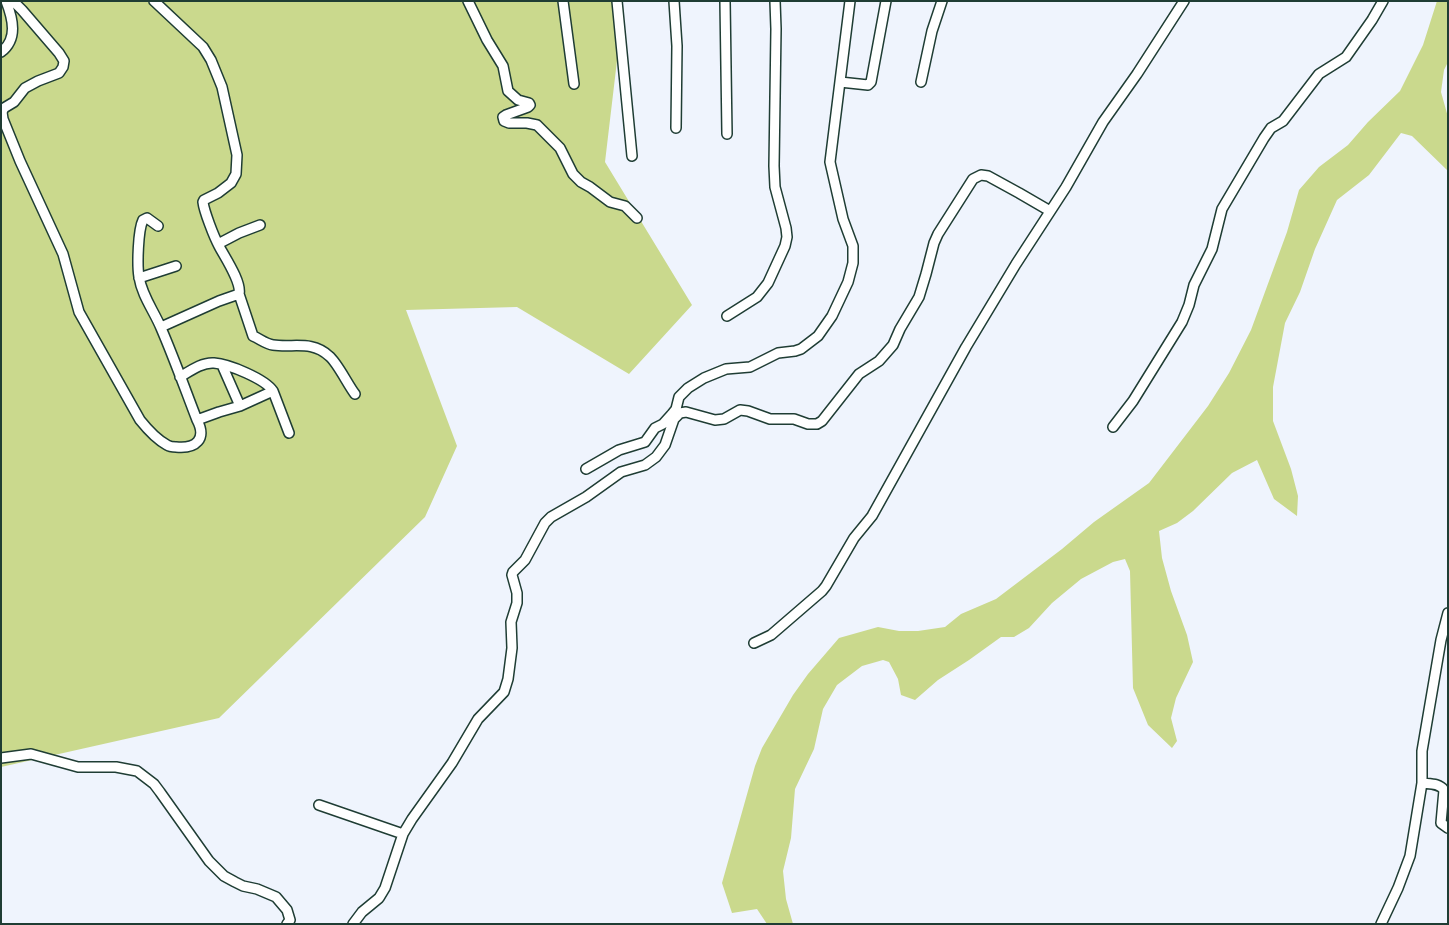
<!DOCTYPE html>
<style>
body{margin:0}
#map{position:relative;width:1449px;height:925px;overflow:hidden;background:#eff4fd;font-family:"Shantell Sans",sans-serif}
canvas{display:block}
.frame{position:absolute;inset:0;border:2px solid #1f3d34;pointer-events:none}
</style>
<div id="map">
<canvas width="1449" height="925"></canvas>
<div class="frame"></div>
</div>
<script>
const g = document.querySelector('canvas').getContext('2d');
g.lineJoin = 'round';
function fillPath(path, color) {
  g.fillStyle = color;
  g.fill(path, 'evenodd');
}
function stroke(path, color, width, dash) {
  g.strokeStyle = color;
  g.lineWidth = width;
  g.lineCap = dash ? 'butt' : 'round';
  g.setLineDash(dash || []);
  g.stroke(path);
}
fillPath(new Path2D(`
 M1 1H623L621 27 605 162 692 305 629 374 517 307 406 310 457 446 425 517 219 718 1 767Z
 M1437 1H1448V62L1444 70 1441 92 1448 117V171L1412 136 1401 133 1369 175 1337 200 1315 249 1300 292 1285 323 1273 387V421L1291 469 1298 496 1297 516 1274 499 1257 460 1232 473 1193 511 1177 523 1159 531 1162 558 1171 591 1187 635 1193 662 1176 698 1171 718 1177 741 1172 748 1148 725 1133 688 1130 571 1125 559 1113 562 1081 579 1052 603 1029 628 1014 637H1001L969 660 938 680 915 700 901 695 898 679 889 662 883 660 862 666 837 685 823 709 814 749 795 789 791 838 783 871 786 899 793 924H767L757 909 732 913 722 883 755 766 762 748 793 695 808 674 839 638 878 627 899 631H918L945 627 961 614 996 599 1062 549 1094 522 1149 483 1208 406 1229 373 1251 330 1287 232 1299 190 1319 167 1348 145 1368 122 1400 91 1423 45Z`), '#cad98d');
const minor = new Path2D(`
 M13 1 22 10 59 53 64 61 63 67 59 73 38 81 25 88 14 102 4 108 2 112 3 119 20 161 63 254 79 312 140 420C148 430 156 439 167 445 170 447 173 447 176 447 196 449 207 439 197 420 185 389 174 358 161 328 154 311 142 296 139 277 137 265 138 230 143 220L147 218 158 226
 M154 1 203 47 211 60 222 87 237 155 236 174 231 183 218 193 204 200 203 202C204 211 214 237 219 246 224 256 242 282 239 294L219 301 161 327
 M468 1 487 40 503 66 508 91 518 100 529 103 530 105 528 107 506 115 503 117 504 121 509 123H527L537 125 560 148 573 174 581 182 590 187 610 202 625 206 637 218
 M563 1 574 84
 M617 1 632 156
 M674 1 677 46 676 128
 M725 1 727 134
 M1 52C18 39 13 19 6 1
 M840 82 868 85 871 82 886 1
 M921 82 932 31 942 1
 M218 244 239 233 260 225
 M139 278 176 266
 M239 294 253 336C260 339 266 344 273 345 293 348 312 340 329 356 337 362 348 385 355 394
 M727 316 757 297 768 283 785 246 787 237 786 228 775 187 774 166 776 29 775 1
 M222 365 240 406
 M180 377C190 371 202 362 214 363 229 364 265 379 273 391L240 406 219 412 197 420
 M273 391 289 433
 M1113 427 1133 401 1182 322 1189 305 1194 285 1212 249 1222 209 1264 138 1271 128 1283 121 1319 74 1346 57 1372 20 1383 1
 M586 469 619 450 645 442 655 428 663 424 672 414 676 409 679 397 688 388 704 378 726 369 750 367 778 353 795 351 801 349 818 336 832 316 848 282 853 263V246L843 219 830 162 850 1
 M754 643 771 635 822 591 826 586 854 538 872 516 966 347 1016 264 1066 187 1103 122 1137 74 1184 1
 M1 758 31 754 78 767H116L137 771 154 784 160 792 209 861 224 876 235 882 243 886 257 889 276 897 287 910 290 920 287 924
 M1422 783C1430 784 1439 783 1444 790L1441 823 1448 828
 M319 805 403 834
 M353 924 362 912 379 898 385 888 403 834 412 819 452 763 478 719 504 692 508 679 512 648 511 622 517 603V593L512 575 513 572 525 560 545 523 551 517 586 497 621 472 645 465 656 457 665 445 674 419 680 413 686 412 715 420 724 419 740 410 748 411 770 419H794L808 424H817L822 421 859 374 879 361 893 345 900 329 919 297 926 274 934 243 938 234 973 179 981 175 988 176 1019 193 1050 211
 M1381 924 1398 888 1410 856 1422 783V751L1441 640 1448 613`);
stroke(minor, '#1f3d34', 12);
stroke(minor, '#fff', 9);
</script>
